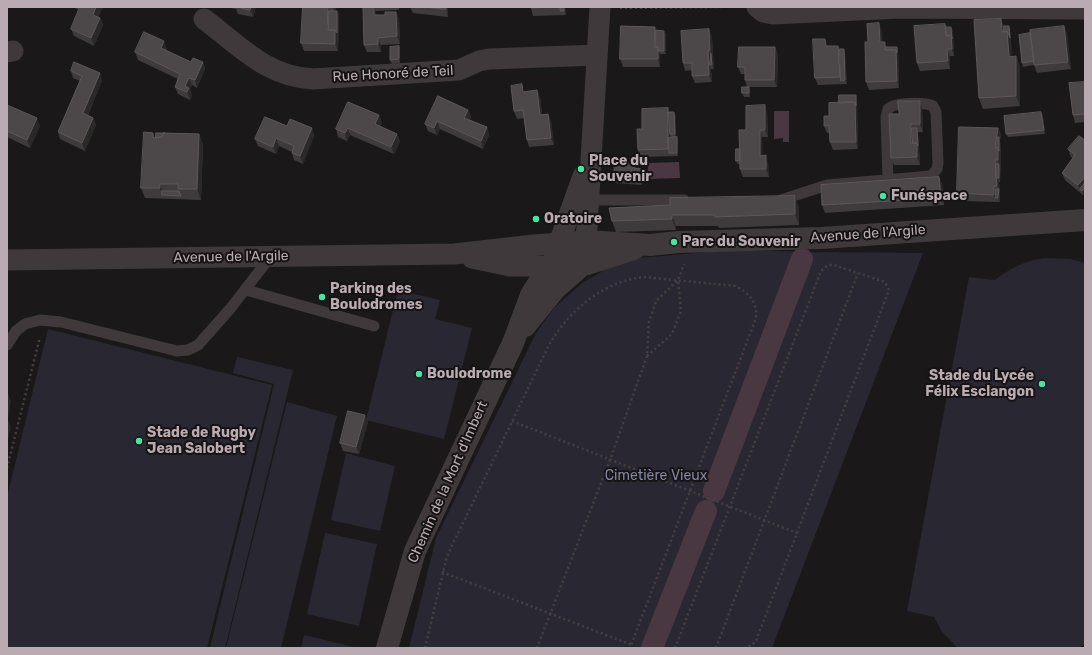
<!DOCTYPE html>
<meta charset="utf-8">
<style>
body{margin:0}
#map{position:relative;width:1092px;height:655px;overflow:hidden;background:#1a1818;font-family:Rubik,sans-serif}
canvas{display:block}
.frame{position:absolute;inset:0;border:8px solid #b9abb1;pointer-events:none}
</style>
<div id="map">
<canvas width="1092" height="655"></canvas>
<div class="frame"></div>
</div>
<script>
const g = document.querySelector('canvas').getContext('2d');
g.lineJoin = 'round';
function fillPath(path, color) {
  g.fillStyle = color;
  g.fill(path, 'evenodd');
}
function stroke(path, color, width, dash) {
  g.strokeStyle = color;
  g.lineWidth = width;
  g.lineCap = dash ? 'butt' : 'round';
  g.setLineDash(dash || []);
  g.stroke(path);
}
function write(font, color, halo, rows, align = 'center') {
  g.font = font + ' Rubik,sans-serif';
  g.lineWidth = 4;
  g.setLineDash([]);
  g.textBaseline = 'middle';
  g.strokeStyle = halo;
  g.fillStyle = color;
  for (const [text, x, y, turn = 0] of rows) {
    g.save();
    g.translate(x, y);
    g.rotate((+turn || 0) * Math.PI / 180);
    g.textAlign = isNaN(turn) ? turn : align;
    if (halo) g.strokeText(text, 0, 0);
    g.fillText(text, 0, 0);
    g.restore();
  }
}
fillPath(new Path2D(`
 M731 250 808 252 923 253 772 648H409L436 538 536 333 554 308 582 283 610 267 639 258Z
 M1044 258 1071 259 1085 263V644L1079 648H958L942 632 934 617 907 611 969 277 995 280C1012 267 1023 262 1044 258Z
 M398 290 440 300 435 319 472 328 444 439 366 420Z
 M48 329 272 385 207 648H7V497Z
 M237 357 293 370 225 648H210L274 384 233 373Z
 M287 402 337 416 281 648H226Z
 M346 453 395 466 380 531 331 520Z
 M325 533 377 544 359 626 307 614Z
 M304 635 354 647V648H301Z`), '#292832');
fillPath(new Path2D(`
 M774 111H789V142H783V138L774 139Z
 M679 162 680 178 648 179V163Z`), '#493842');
stroke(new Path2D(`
 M714 491 802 259
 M652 648 706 511`), '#493842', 22);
stroke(new Path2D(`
 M620 8 721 7
 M647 356 672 334 681 311 678 280
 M512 421 797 533
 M7 468 40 337
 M442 572 632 645
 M425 648 447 556 548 347C567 312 603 281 644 277L735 286C749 293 757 301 756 318L630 648
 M537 648 610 460 647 356 649 322 656 301 678 280 684 264
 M675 648 821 271 828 265H834L885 282 889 290 756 641 752 645 744 648
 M716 648 858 273`), '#463f42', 2.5, [2, 3]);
stroke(new Path2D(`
 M588 200H684
 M781 200 827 185 931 176 937 169 938 163 936 112 933 106C925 102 894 102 888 109L886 117 888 180
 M246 290 374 326
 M7 345 16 331 25 324 40 320 61 322 177 351 188 350 198 345 230 309 271 256`), '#3f393b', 11);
stroke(new Path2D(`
 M757 7 763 12 773 14 900 8 1085 9
 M204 19C240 46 265 76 313 79L459 70 479 61 489 59 597 55
 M7 52 13 51
 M555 254 583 176
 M583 256 587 228 600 7
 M472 258 510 266H564
 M7 260 454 254 534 245 586 241`), '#3f393b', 21);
stroke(new Path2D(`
 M525 326 555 289 581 266 634 249
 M387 648 415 551 513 343 531 295 550 265 586 241 650 245 679 242 821 238 1085 220`), '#3f393b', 22);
fillPath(new Path2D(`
 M75 7H103L98 17 100 18 103 25 94 46 74 36 71 29 79 10 75 8Z
 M227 7H256L253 17 238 14 236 9Z
 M303 7H336V11L339 14 338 51H304L301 43Z
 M374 7H399V10L375 11Z
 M410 7H448V17L413 13Z
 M565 7 566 15 533 16 531 8Z
 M396 12 399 19 400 44 381 45V52H367L364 45 377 15H385Z
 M1001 19 1004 26H1009L1010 29 1012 57 1016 56 1020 67V106L983 109 979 98Z
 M945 24 946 27 953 31 954 56H950V69L920 71 917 63Z
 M1064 26 1067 34 1071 69 1037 73 1034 65 1023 67 1022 63 1030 33Z
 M656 30 666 34V54H660V67H623L620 59Z
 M882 31V42L887 47H897L898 51 899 88 869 90 866 82 868 42Z
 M712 37 714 69H711L712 82 695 83 692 76V70L685 71 683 63Z
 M399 46 400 50V63L392 64 390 60Z
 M828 46H838L840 49 845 53 847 84 818 85 815 78Z
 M167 49 166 51 191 62H203L205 69 197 88 192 85 190 90 192 95 190 100 178 94 175 87 178 79 138 60 135 52Z
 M778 54 777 87H749L750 90V97H744L742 93 747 87 745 80V74H741L738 67Z
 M71 71 102 81 88 115 93 118 96 125 85 151 60 139 58 132 80 81 73 78Z
 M1085 82V122L1075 123 1073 115Z
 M525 92 540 97 542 115 548 114 551 121 554 145 529 147 527 140 524 118 517 119 514 111Z
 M857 98 858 149 833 150 830 142V133H827L824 126 839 103Z
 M920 101 922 108 923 132H918L920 165H894L891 158 899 114Z
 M7 105 40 126 30 148 7 137Z
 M468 110 471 117 470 120 487 127 489 135 483 149 440 129 437 135 428 131 425 124Z
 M669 112 676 116V137L678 141V156L641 157 638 150 642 129Z
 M1041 112 1043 116 1045 134 1008 137 1006 134Z
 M767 113 768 137H762V155L768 163 769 177H743L740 169V164H738L736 161 746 130Z
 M379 115 382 123 380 126 397 134 400 141 394 154 350 135 347 141 338 137 336 129Z
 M287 126 312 128 314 136 303 164 294 160 292 153V152L279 146 276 154 258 146 255 139Z
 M998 128 1001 135 1000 140 1001 155 1000 182H999L1000 193V202L960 201 957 193Z
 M153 133 155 138 199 134 203 145 201 200 145 198 141 188Z
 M1085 140V193L1083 195 1065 180 1062 173 1073 158 1071 157 1068 149Z
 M634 163 636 169H641L642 172V185L615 183 614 179Z
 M939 177 942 184 944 205 825 213 822 205Z
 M799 207V225L719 228 718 226H676V230L616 232 612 221 609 208Z
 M365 415 368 422 359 454 343 451 340 443Z`), '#3f3b3c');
fillPath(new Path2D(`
 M96 7H103L96 22 93 15Z
 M251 7H256L253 17 250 10Z
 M328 7 331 15 330 33 327 30Z
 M333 7H336V14Z
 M374 7 377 15V23L374 15Z
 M446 7H448V17L446 9Z
 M564 7H565L566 15 564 11Z
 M337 11 339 14 338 51 335 44V30Z
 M396 12 399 19 400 44 397 36Z
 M100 18 103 25 94 46 91 38Z
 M1001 19 1005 30 1006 39 1002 32Z
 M879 23 882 31 883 49 880 42Z
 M1009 26 1010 29 1013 68 1009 57 1007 31Z
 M1064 26 1067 34 1071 69 1068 62Z
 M655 27 657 34 656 50 654 47Z
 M951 27 953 31 954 56 952 49 951 35Z
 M709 29 712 37 713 58 710 50Z
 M664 31 666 34V54L664 51Z
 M378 38 381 45V52L378 44Z
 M164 41 167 49 164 56 161 48Z
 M399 46 400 50V63L399 59Z
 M838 46 841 53V81L843 84 840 77Z
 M658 47 660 54V67L658 59Z
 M775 47 778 54 777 87 774 80Z
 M897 47 898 51 899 88 897 81 896 50Z
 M844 49 845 53 847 84 845 80Z
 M947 49 950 56V69L948 61Z
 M708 50 711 58 710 65 711 69 712 82 709 75Z
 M711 54 713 58 714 69 712 65Z
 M1016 56 1020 67V106L1016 96Z
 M203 62 205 69 197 88 195 80Z
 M100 73 102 81 85 121 83 113Z
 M189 78 192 85 190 89 192 95 190 100 185 86Z
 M749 87 750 90V97L749 93Z
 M537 90 540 97 543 122 540 115Z
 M856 95 857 98 858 149 856 142 855 102Z
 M920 101 922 108 923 132 920 124Z
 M765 105 767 113 768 137 765 130Z
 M668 108 671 116 670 153H669L668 149Z
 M468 110 471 117 467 125 464 118Z
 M674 112 676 116V137L675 134Z
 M1041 112 1043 116 1045 134 1044 130Z
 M548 114 551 121 554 145 551 138Z
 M379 115 382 123 378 131 375 124Z
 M37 118 40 126 30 148 27 140Z
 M93 118 96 125 85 151 82 143Z
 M437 121 440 129 437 135 434 128Z
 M911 124 914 132V146L911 143Z
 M487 127 489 135 483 149 481 141Z
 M312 128 314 136 303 164 300 156Z
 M348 128 350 135 347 141 345 133Z
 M917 128 918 132 920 165 917 157Z
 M998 128 1001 135 1000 140 1001 155 1000 182 999 178V164L995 148Z
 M760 130 762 137 763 163 760 156Z
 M199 134 203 145 201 200 197 189Z
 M397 134 400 141 394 154 391 147Z
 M677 137 678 141V156L677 153Z
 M276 138 279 146 276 154 273 147Z
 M766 155 768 163 769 177 766 169Z
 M995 160 997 168 1000 193V202L998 198 999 189 997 186Z
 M641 169 642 172V185L641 181Z
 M939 177 942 184 944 205 941 198Z
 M1085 177V193L1083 195 1082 191 1080 189 1081 193 1078 185Z
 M160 184 164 195H162L160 188Z
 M994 186 997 193 996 198 997 202 994 195Z
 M795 196 799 207V225L795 214Z
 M672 215 676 226V230L672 219Z
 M7 391 11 401 8 420 11 427 7 444Z
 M365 415 368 422 359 454 356 447Z`), '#2b2828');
const building = new Path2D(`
 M80 7H96L93 15 100 18 91 38 71 29Z
 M238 7H251L250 10Z
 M303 7H329H328L327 30H335V44L301 43Z
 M374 7V15H385V12H396L397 36 378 38V44L364 45 363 8Z
 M424 7H446V9Z
 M531 7H559L531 8Z
 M560 7H564V11H561Z
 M329 11H337V33L335 30H329Z
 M1001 19 1002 32 1007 31 1009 57 1016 56V96L979 98 974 20Z
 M879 23 880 42H885V50H896L897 81 866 82 865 42H868L867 24Z
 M945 24 946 36 951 35 952 49H947L948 61 917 63 914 26Z
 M621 26 655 27 654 47H658V59H620Z
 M1004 26H1009L1010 38 1007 31 1004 32Z
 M1064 26 1068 62 1034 65 1030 30Z
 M946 27H951L952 39 951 35 947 36Z
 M709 29 710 50H708L709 75 692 76V63H683L681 31Z
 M656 30 664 31V51H659L658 47H656Z
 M144 32 164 41 161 48 191 62 193 58 203 62 195 80 189 78 185 86 189 88 187 92 175 87 180 74 135 52Z
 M1030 33 1034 61 1022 63 1019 35Z
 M813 39H825L826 46H838L840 77 815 78Z
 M399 46V59L390 60V47Z
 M739 47H775L774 80H745V67H738Z
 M886 47H897V53L896 50H886Z
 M840 49H844L845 80 841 81Z
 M711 54 712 65H710Z
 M74 62 100 73 83 113 93 118 82 143 58 132 82 76 71 71Z
 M1085 82V114L1073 115 1069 83Z
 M522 84 523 92 537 90 540 115 548 114 551 138 527 140 523 110 514 111 511 86Z
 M742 87H749V93H742Z
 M839 95H856V106L855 102 839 103Z
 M438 96 468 110 464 118 487 127 481 141 437 121 434 128 425 124Z
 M898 101H920V124H911V143H917V157L891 158 889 114H899Z
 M348 102 379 115 375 124 397 134 391 147 348 128 345 133 336 129Z
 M855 102 856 142H830L829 125 824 126V116H829V103Z
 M7 105 37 118 27 140 7 131Z
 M765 105V130H760V156L766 155V169H740L739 130H746V106Z
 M668 108V149L638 150 637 129H642V109Z
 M669 112H674L675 134H670Z
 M1041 112 1044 130 1006 134 1004 116Z
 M265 117 287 126 290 119 312 128 300 156 292 153 294 146 276 138 273 147 255 139Z
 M959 127 998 128 995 148H998V160H995L997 186H994V195L957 193Z
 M912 128H917L918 146 917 143H913Z
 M144 132 153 133V138L162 137 163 133 199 134 197 189H178V184H160V188H141Z
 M156 133H165H163L162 137 156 138Z
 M1079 136 1085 140V177L1078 185 1062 173 1075 155 1068 149Z
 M677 137V153H669L668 138Z
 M998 137H999V151L998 148H997Z
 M736 149H740V160L736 161Z
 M615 163H634V168L641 169V181L614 179Z
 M996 164H999V178H996Z
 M939 177 941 198 822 205 821 185Z
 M1085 183V187L1082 191 1080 189Z
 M996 189H999L998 198H996Z
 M162 191H179L181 196 162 195Z
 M795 196V214L715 217V215H672V219L612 221 609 208 670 205V198Z
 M348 411 365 415 356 447 340 443Z`);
fillPath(building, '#4c4748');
stroke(building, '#5d5759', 1);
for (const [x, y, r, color] of [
 [581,169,4,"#45e5a2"],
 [883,196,4,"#45e5a2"],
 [536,219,4,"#45e5a2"],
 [674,242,4,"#45e5a2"],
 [322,297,4,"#45e5a2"],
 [419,374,4,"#45e5a2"],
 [1042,384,4,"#45e5a2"],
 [139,441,4,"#45e5a2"]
]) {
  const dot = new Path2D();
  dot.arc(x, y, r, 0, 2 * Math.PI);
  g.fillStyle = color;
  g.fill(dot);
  stroke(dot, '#151313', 1.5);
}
write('14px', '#b9abb1', '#151313', [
 ["Rue Honoré de Teil",393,74,-3],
 ["Avenue de l'Argile",868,234,-4],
 ["Avenue de l'Argile",231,257,-1],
 ["Chemin de la Mort d'Imbert",448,482,-66]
]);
write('bold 14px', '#b9abb1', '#151313', [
 ["Place du",589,161],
 ["Souvenir",589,177],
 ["Funéspace",891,196],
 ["Oratoire",544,219],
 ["Parc du Souvenir",682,242],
 ["Parking des",330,289],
 ["Boulodromes",330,305],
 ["Boulodrome",427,374],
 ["Stade du Lycée",1034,376,"right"],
 ["Félix Esclangon",1034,392,"right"],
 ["Stade de Rugby",147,433],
 ["Jean Salobert",147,449]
], 'left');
write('14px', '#8485a2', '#151313', [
 ["Cimetière Vieux",656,476]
]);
</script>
